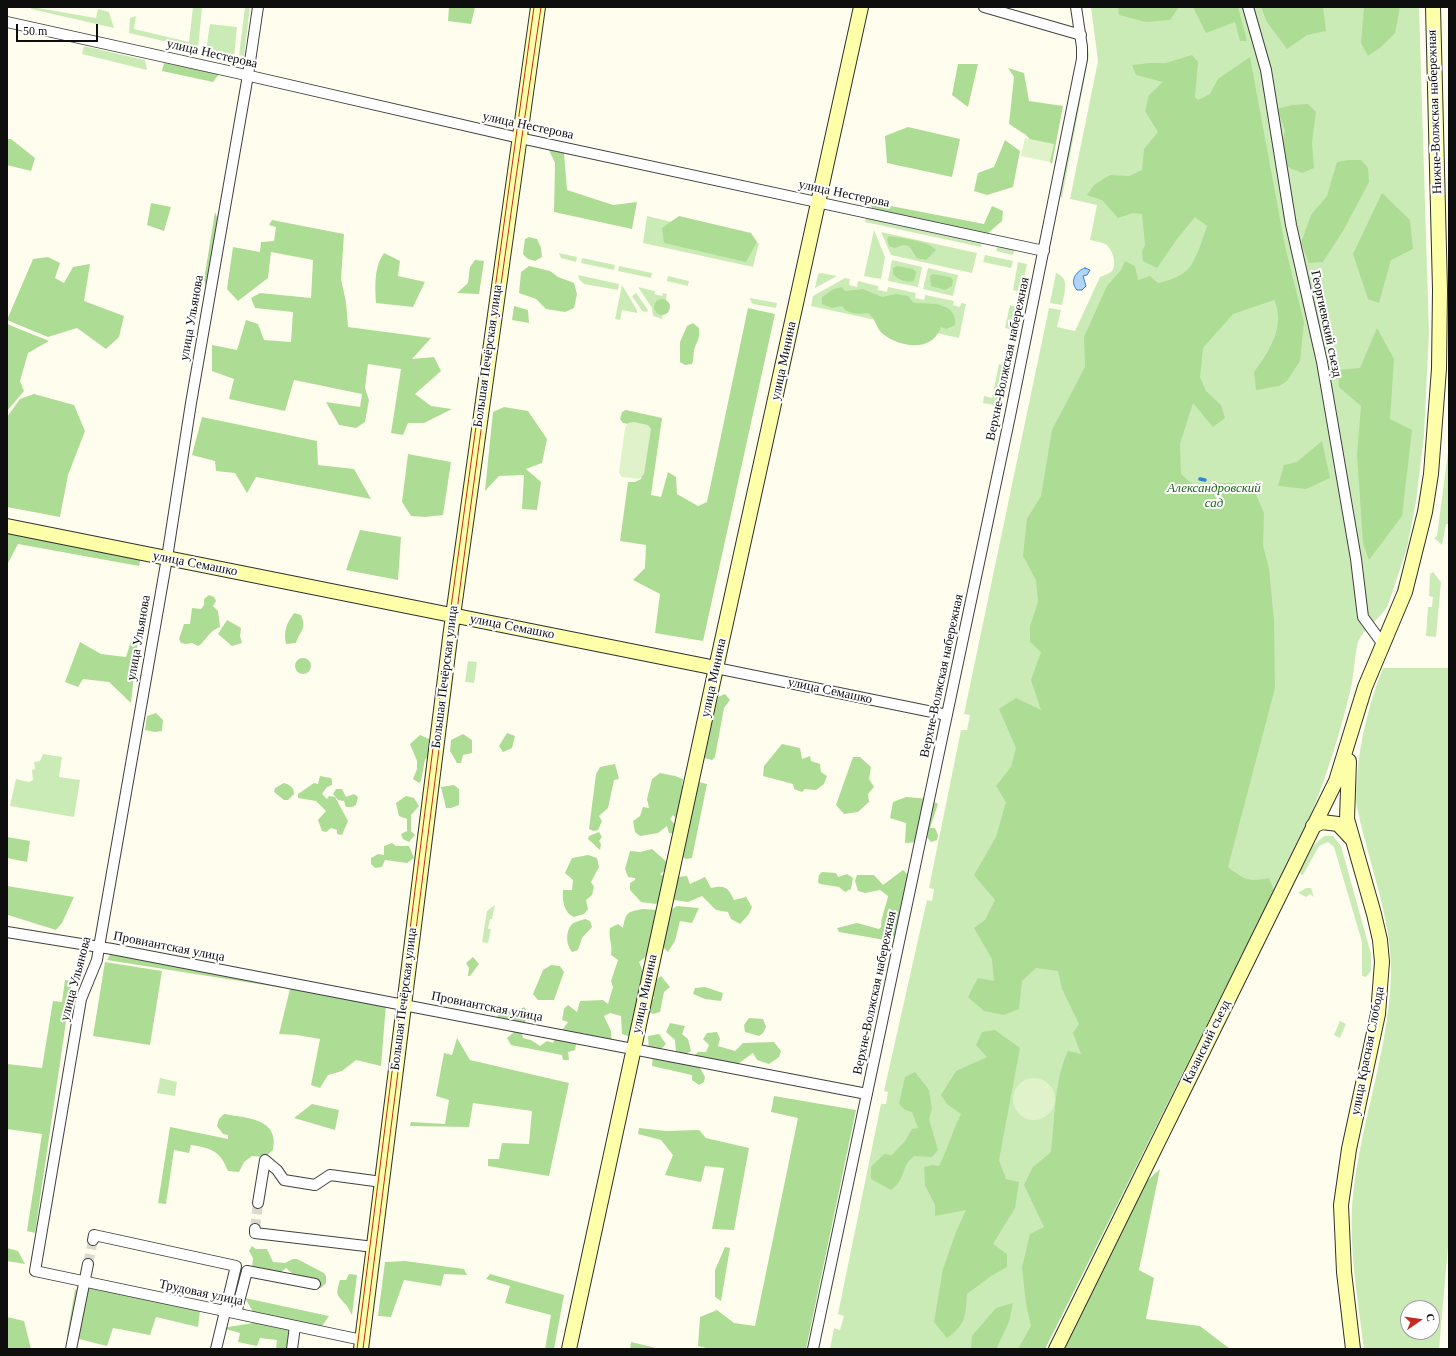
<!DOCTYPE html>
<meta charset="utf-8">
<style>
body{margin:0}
#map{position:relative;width:1456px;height:1356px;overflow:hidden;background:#fffeee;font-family:"Times New Roman",serif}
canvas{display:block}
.frame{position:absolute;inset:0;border:8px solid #0e0e0e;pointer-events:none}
.north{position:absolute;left:1400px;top:1300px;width:40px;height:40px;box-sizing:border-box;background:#fff;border:1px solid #9f9f9f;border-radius:50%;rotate:77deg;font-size:11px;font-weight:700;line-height:16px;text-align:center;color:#0e0e0e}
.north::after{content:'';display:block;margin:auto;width:14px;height:18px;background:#c32b20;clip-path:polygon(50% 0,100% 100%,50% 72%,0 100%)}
.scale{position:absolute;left:16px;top:24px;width:82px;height:18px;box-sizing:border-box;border:2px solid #0e0e0e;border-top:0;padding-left:5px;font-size:12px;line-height:14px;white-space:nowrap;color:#0e0e0e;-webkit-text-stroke:3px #fff;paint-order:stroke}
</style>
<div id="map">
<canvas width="1456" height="1356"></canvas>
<div class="frame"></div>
<div class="north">С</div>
<div class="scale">50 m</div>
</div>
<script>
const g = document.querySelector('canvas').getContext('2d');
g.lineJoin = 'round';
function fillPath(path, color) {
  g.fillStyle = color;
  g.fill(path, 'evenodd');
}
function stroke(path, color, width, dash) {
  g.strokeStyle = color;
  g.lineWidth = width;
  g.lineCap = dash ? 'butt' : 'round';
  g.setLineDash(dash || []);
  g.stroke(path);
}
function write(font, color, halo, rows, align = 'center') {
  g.font = font + ' "Times New Roman",serif';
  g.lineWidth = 4;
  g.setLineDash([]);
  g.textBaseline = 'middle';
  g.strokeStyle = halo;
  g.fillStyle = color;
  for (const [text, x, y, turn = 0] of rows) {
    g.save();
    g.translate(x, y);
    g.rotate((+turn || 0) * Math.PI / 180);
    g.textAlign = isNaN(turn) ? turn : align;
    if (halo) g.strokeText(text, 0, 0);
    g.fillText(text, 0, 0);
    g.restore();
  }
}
fillPath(new Path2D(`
 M32 7 96 18 98 9 109 12 114 28 31 9Z
 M193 7H202L198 49 129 33 130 18 136 16 134 29 189 42Z
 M245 7H250L244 56 239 55Z
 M1091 7H1419L1429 334 1424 435 1416 502 1407 548 1388 605C1382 618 1364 628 1359 640 1355 648 1354 676 1351 688 1340 733 1327 776 1309 819L1045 1349H830L834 1328 840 1330 844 1316 838 1314 881 1104H886L888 1092 884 1091 927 900 932 901 934 889 929 888 961 730H967L970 715 964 714 1049 308 1061 310 1057 327 1075 331 1100 277C1104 275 1109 274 1112 271 1117 264 1113 249 1105 244 1101 242 1094 241 1090 240L1097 205 1070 199 1098 61Z
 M210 24 237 27 234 58 206 50Z
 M84 46 145 60 147 70 82 54Z
 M1088 48 1089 55 1062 198 1060 196Z
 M867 215 982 241 981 247 865 222Z
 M647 216 759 243 753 267 643 243Z
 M874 230 885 257 881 279 864 276Z
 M881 232 977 253 972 273 891 255Z
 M998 244 1015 248 1013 255 996 251Z
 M559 253 577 257 576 262 561 258Z
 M985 255 1013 261 1011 268 983 262Z
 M582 258 615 265 614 270 581 263Z
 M892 260 922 267 918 287 888 281Z
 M1018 262 1027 264 1021 292 1013 290Z
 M619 266 652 273 651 278 618 271Z
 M928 268 958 275 953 296 923 289Z
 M821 273 837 276 815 288 818 274Z
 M1056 273C1071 279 1064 293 1062 305L1050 303Z
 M578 275 619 284 618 290 584 284 579 279Z
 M668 276 689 281 688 286 667 281Z
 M845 278 850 279 849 285 857 287 858 281 878 286V290L887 292 888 287 916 293 915 298 924 300 925 295 954 301 953 305 960 307 961 303 966 304 959 338 811 306 813 296Z
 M622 285 637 310V313L622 310 620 320 615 319Z
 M638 287 655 291 654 294 662 296 663 293 667 294 662 319 653 316 652 308Z
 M636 293 648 310 647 312 642 311 632 296Z
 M750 298 777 303 776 308 753 304 751 302Z
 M1010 305 1018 307 1014 330 1005 328Z
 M999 364 1007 366 1000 401 994 405 983 403 984 396 992 398Z
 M1449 445V524H1446L1442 545 1434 538 1437 536Z
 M1433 572 1441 582 1436 637 1426 636 1428 607H1432L1433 597 1429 596 1430 574Z
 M468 661 477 662 474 683 465 682Z
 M1383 668H1449V1235L1439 1349H1364C1358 1299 1348 1246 1353 1195 1361 1120 1391 1043 1391 968 1391 916 1366 855 1356 802 1356 756 1366 711 1383 668ZM1408 1308H1432V1332H1408Z
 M43 754 62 757 59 777 80 780 74 817 10 806 16 779 29 782 33 780 32 770 35 769 34 762 40 761Z
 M1324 836H1333L1341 846 1371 954V971L1366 977 1362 976V942L1334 847 1328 842 1319 846 1303 875 1299 873 1313 846Z
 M1306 888H1311L1314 897 1310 894 1306 897 1298 893Z
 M495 905 492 919H490L488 929H491L488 943 482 942 487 911Z
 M1340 1021 1346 1024 1340 1038 1334 1035Z
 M160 1078 177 1082 175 1096 157 1093Z`), '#cbebb6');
fillPath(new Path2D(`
 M449 7H475L471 24 448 21Z
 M1118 7H1179L1170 20 1146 22 1119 15Z
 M1193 7H1238L1247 41H1240L1235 22 1206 33Z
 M1261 7H1323L1326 31 1307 35 1287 49 1267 22Z
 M1364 7H1400L1395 33 1381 47 1368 56 1361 43Z
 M1192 55 1198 62 1195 97 1198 100 1210 94 1218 79 1250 57 1285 246 1304 322 1300 361 1287 381 1279 386 1256 390 1254 372C1269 352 1286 326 1274 300L1233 314 1203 348 1200 377 1206 391 1221 405 1225 418 1213 427 1193 403 1180 444 1181 474 1192 484 1232 483 1254 490 1264 513 1263 546 1269 568 1274 620 1275 688 1228 867C1244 880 1249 882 1269 878L1274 890 1045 1349H1018L1031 1326 1026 1304 1022 1267 1030 1234 1044 1227 1024 1185 1033 1167 1051 1152C1055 1119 1054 1081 1068 1051L1081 1054 1073 1033 1079 1024 1062 989 1058 971 1036 968 1022 981 1019 1009 1004 1015 984 1011 968 997 978 978 994 981 992 959 974 928 985 920 995 900 974 875 996 837 1006 802 996 786 1011 767 1016 748 999 709 1016 698 1041 710 1031 680 1041 652 1030 642V626L1038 602 1036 580 1023 556 1027 519 1041 496 1052 430 1085 367 1084 337 1107 286 1121 270 1125 261 1135 266 1138 280 1150 276 1158 283C1167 281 1177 278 1185 272 1195 265 1203 238 1207 226L1195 217 1177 239 1157 268 1143 261 1142 252 1145 245 1142 214 1133 213 1118 218 1102 200 1087 195 1094 185 1110 175 1129 176 1142 170 1144 149 1158 132 1145 111 1149 95 1163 82 1136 75 1132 65 1150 63H1166Z
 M164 63 219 74 213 82 162 71Z
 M958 64H978L968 107 952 95Z
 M1008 68 1024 73 1029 101 1063 106 1052 164 1026 135 1009 124 1014 77Z
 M1308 104 1316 112 1312 142 1314 168 1302 173 1288 167 1282 146 1285 130 1277 109 1292 105Z
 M908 127 960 139 952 177 887 163 885 136Z
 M7 139H11L35 158 31 171 7 165Z
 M1005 140 1020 151 1013 187 987 195 974 191 978 173 994 167Z
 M549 150 564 153 567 190 613 205 637 202 632 229 554 212 555 163Z
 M1349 160H1361L1368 168 1369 182 1343 231 1323 262 1309 263 1301 243 1311 215 1327 196 1337 162Z
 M1382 193 1410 220 1413 249 1391 260 1379 303 1368 299 1353 254Z
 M870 202 984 224 992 206 1003 211 1002 221 986 235 873 211Z
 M151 203 171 207 164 231 147 225Z
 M215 212 219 222 207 289 204 280Z
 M679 216 751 233 757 242 746 262 664 243 662 228Z
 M272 220 344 234 341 279 346 302 348 327 431 338 412 359 434 357 441 371 415 394 431 406 452 409 424 423H408L403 435 391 433 401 369 368 364 365 388 369 400 365 422 356 428 339 425 326 402 360 407 362 394 294 380 285 411 229 399 234 379 212 371V345L237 350 246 320 258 324 264 340 291 342 293 312 255 308 251 298 260 293 311 298 313 260 271 252 268 278 238 301 227 289 233 247 260 252 261 242 274 241 276 227 269 225Z
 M889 236C901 238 929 241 936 250L926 260 917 258 909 246 903 245 895 248 889 246 887 239Z
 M529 237 537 239 541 248 542 257 535 261 528 259 523 254 525 239Z
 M384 253 400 261 398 276 425 282 413 307 376 303C375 286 374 267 384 253Z
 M48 257 60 263 55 278 64 283 73 267 90 264 84 301 124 316 119 337 106 349 77 328 48 337 7 320 33 259Z
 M475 260 484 261 479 294 457 293 468 283 470 267Z
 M529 266 550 271 558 277 574 283 577 294 574 308 565 312 546 309 536 299 519 293 521 272Z
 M897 266 913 269 916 272 914 281C907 283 898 280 893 274V268Z
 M933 274 950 277 953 280 952 286 945 290 931 286 930 276Z
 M842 287 845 291 863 289 882 297 896 294 908 296 914 303C930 304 957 301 955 325L946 329 941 327C939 332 936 337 932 340 918 351 890 343 880 331 875 324 875 318 868 313 858 314 848 315 842 306L832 308 822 304V297L834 289Z
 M654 307a8 8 0 1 1 16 0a8 8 0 1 1-16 0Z
 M514 306 528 310 529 323 512 320Z
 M748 308 775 314 703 641 655 633 660 594 633 580 645 568 646 545 620 541 628 482H635L641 479 649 428 623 423 620 419 622 412 626 410 662 418 651 495 661 497 668 472 676 477 677 494 698 506 707 502Z
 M693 323 699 328C700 342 696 341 694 351 693 356 694 359 692 364L685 365 680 362V342L687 326Z
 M7 324 49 341 28 353 20 381 24 391 7 411Z
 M1377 328 1394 359 1390 419 1412 430 1402 516 1369 560 1363 543 1357 455 1361 406 1339 387 1338 370 1360 368Z
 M34 394 74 405 85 431 68 475 60 517 7 507V417L20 399Z
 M504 407 528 411 547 439 542 463 526 469 541 482 537 510 522 509 524 475 499 476 485 491 493 412Z
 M202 417 317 441 318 465 354 469 371 499 256 477 247 493 235 473 216 471 215 461 192 455Z
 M1322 441 1330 478 1306 489 1278 486 1284 465 1297 462Z
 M408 454 451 462 443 515 425 517 411 516 402 502Z
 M7 529 141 556 139 566 18 544 7 565Z
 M360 530 401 537 398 580 346 570Z
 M209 595 214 597 216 601 213 606 218 611 220 627C207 632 206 642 198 646L192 643 186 644 181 643 179 639 184 624H190L192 608 201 609 204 605V599Z
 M294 613 301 615C307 630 300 630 296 643L286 644C283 631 287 623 294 613Z
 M227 620 241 628 240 636 242 643 232 646 218 634Z
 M132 638H138L131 703 109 682 83 679 78 687 65 682 80 642 101 654 126 657Z
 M295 666a8 8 0 1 1 16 0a8 8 0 1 1-16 0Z
 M725 694 730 700 724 708 715 757 712 760 704 758 718 697Z
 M156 713 163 720 162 731 155 732 145 730 147 716Z
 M507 733 515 736 512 748 503 752 499 746Z
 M463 734 472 740V753L463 755 461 763H457L450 751 451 740Z
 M420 735 429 739 434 745 431 755 425 759 421 781 419 783 413 779 417 769V761L410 744Z
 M782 744 800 748 802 759 810 756 811 761 820 764 821 772 827 776 824 784 816 790 805 789 802 792 794 789 793 784 763 776 764 766Z
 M853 757H860L871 767 869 779 874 787 868 794 869 802 858 812 844 814 836 805Z
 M615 764 619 779 614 780 608 808 599 816 602 821 598 830 593 831 589 829 596 774 600 767Z
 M660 773 675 776 683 779 682 785 688 792 678 820 673 815 670 819 676 826 675 834 669 833 667 826 658 833 640 836 635 832 633 821 640 816 643 807 649 808 647 799 652 779Z
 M320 776 331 778 332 781V785L327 787 322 794 327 799 329 796 335 797 348 821 342 835 337 834V830L331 828 326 832 322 831 318 820 326 811 316 801 298 798V794L314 783 318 784Z
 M699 782 707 784 692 858 686 859 681 856Z
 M284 783C290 785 294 787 294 794L288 800H284L274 792 275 788Z
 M454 785 459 789V805L451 808H446L441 787Z
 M336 789H342L346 797 354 794 358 797 356 805 352 807H346L344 801 338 800 333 794Z
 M406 796 414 798 419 806 411 815V831L415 835 409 842 403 839 401 834 407 831V819L399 816 396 803Z
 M906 797 929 799 938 804 930 828H935L938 835 937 840 931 842 925 835 917 842 905 843 906 823 890 818 893 802Z
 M599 832 602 837 599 841 601 844 600 850 588 839 589 836Z
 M7 837 30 841 27 862 7 858Z
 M392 843 396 846H409L414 858 407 863 385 860 382 867 375 868 371 864V858L378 854 384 855V846Z
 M652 849 669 864V868L660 874 668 879 663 897 656 904 641 902 630 890V883L635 880V878L628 877 625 869 630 851 640 852Z
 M588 855 597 858 599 867 591 882 594 887 592 895 586 900 588 909 584 914 574 917C564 913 562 901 563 890H572L573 880 565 873 572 858Z
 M903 870 911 878 898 934 885 940 839 932 837 928 857 923 879 929 881 927C881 916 886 907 888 896L880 890 865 893 858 891 855 881 857 875H874L883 885Z
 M822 872 836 873 838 877 847 874 853 878 851 889 845 892 839 887 820 884 818 882 819 875Z
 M687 876 690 884 705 877 711 888C725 885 728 887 734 900L746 897 752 907 749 914 740 924 731 919 728 912 716 910 702 896 688 902 674 900 670 895 677 877Z
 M7 886 74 897 62 923 56 930 8 915Z
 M677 906 699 908 692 923 680 921 675 941 668 952 663 947 669 911Z
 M643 909 658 910 648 955 639 962 645 976 637 1015 631 1022 636 1029 634 1034 628 1036 622 1034 621 1016 610 1013 604 1016 611 1031 612 1044 603 1049C595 1045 592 1037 584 1033L577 1040 575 1050 568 1052 569 1060H563L562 1055 511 1045 507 1038 514 1032 508 1024 497 1021 498 1014 504 1011H510L512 1017H516V1012L524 1007 529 1014C525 1022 520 1028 523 1038L531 1040 540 1046 547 1041 553 1043C556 1035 563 1030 568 1022L562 1020 564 1009 568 1005 577 1012 580 1001 603 1000 608 1004 613 987 611 981 618 960 611 955C613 945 608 938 610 928L618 924 623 928C626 912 627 912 643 909Z
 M585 919 590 921 592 927 582 938 578 950 572 952C566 945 565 932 572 924 575 922 581 920 585 919Z
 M111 953 386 1004 381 1066 356 1060 342 1071 328 1075 320 1088 311 1085 320 1039 297 1035 279 1034 290 989 107 960Z
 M473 957 479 964 470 976H468L469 968 466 963Z
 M105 962 162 971 150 1045 93 1036Z
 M551 965 560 966 564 972 554 1000H538L533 994 543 970Z
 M661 976 670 987 664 992 660 1012 653 1014 647 1011 649 1004 654 998 652 993 654 982Z
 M65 980 72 981 35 1233 27 1231 42 1134 7 1129V1064L42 1068 53 1001 62 1002Z
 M705 987 723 993 721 1001 705 999 693 994 695 988Z
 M749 1018 763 1019 766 1027 763 1033 759 1036 745 1032 744 1025Z
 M670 1023 685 1026 682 1034 688 1039 691 1051 684 1055 676 1052 675 1040 666 1032Z
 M995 1030 1020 1048 999 1160 1006 1179 1019 1182 1015 1208 993 1244 1007 1254V1267L991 1276 967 1294C966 1315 965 1326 947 1338L934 1322 943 1269 956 1232 966 1210 935 1216V1205L925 1185 924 1167 932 1165 939 1166C948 1149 952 1131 961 1114L947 1104 941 1095 956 1071 987 1057 976 1045 982 1032Z
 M717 1032 720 1039 718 1046 735 1051 743 1043 774 1042 781 1051 779 1057 769 1064 757 1060 753 1053 732 1068 698 1064 705 1077 704 1082 699 1085 692 1080V1075L652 1066 653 1055 649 1051 648 1036 659 1034 666 1044 660 1050 687 1063 698 1052H706L709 1045 703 1039 707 1033Z
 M457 1038 470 1060 569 1083 549 1176 488 1166V1159H499L502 1143 529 1144 532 1111 473 1103 469 1127 410 1126 411 1122 445 1124 449 1100 436 1096 444 1053 452 1055Z
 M915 1072 929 1090 932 1109 929 1119 938 1150 932 1157 914 1156C899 1168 908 1177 891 1190L871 1179V1167L884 1154 892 1155 905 1141 912 1129 918 1128 912 1112 905 1110 899 1104 905 1077Z
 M774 1096 856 1110 806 1349H710L698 1346 700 1317 717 1310 734 1323 755 1326 798 1118 771 1112Z
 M312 1104 339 1110 335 1130 294 1118Z
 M224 1114C246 1118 280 1118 273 1150L265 1157 252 1156 244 1162 239 1172 228 1171C220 1150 210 1148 191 1145L189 1153 174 1150 166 1204 158 1203 170 1127 228 1139V1135L223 1134 217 1126 219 1119Z
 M639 1128 666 1131 699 1130 706 1138 749 1148 734 1230 712 1229 724 1168 705 1166 701 1182 665 1175 673 1155 661 1140 638 1134Z
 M1160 1169 1139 1270 1154 1278 1146 1319 1200 1326 1230 1349H1064L1146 1182Z
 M252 1246 256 1249H267L273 1262 285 1263 293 1259H297L324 1273 326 1276V1283L321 1288 302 1285 301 1275 295 1276 286 1268 281 1272 271 1270 265 1275 252 1268 253 1258 249 1251Z
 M725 1247 730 1248 721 1301 715 1297V1270Z
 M7 1248 18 1251 25 1264 7 1261Z
 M405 1261 464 1269 467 1275 444 1274 441 1286 404 1280 391 1317 378 1316 385 1262Z
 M349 1274 357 1275 352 1315C350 1312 349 1309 347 1306 337 1294 335 1297 340 1280H346Z
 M490 1274 564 1295 554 1349H545L551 1315 505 1303 510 1286 486 1279Z
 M90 1286 200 1310 198 1327 156 1317 150 1335 113 1328 107 1346 67 1336 75 1290Z
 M245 1298 329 1316 322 1326 294 1322 290 1349H276L277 1340 260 1338 257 1346 238 1342 240 1333 222 1328 259 1322Z
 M1013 1303 1009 1322 997 1347 998 1349H971L972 1336 996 1308Z
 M7 1317 24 1321 31 1349H7Z
 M631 1342 660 1349H630Z`), '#addc95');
fillPath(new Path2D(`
 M1025 138 1054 144 1050 162 1021 156Z
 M634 422 648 425 651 429 644 474 639 479 622 477 619 473 625 428 628 423Z
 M1013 1099a21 21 0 1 1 42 0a21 21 0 1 1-42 0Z`), '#dff2c9');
const water = new Path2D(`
 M1085 268 1090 270 1087 275 1083 276 1086 286 1082 290H1077C1069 281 1076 271 1085 268Z`);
fillPath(water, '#b1d5f8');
stroke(water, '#3581d2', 1);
stroke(new Path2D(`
 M1200 479 1205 480`), '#3581d2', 3.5);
stroke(new Path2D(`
 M255 1229 258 1203
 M88 1264 93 1240`), '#dbdacc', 10, [10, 5]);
const street = new Path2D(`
 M258 7 248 75 191 403 167 558 99 947 97 960 81 999 35 1271 362 1340
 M984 7 1081 35
 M1248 7 1266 70 1291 225 1322 362 1356 559 1363 617 1382 643
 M7 22 237 73 515 137 1044 251
 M716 668 947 715
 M7 932 112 949 867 1094
 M258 1203 265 1160 277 1170 284 1180 315 1185 330 1175 382 1182
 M255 1229V1233L374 1247
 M93 1240 94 1235 236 1266 216 1349
 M236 1313 247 1271 315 1284
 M71 1349 88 1264
 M292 1349 295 1326
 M813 1349 1010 416 1082 59V47L1076 7`);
const secondary = new Path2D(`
 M7 526 716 668
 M1349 761 1347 819 1374 914 1380 940 1382 962 1378 1014 1349 1149 1341 1205 1344 1272 1353 1349
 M1313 826 1322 822 1338 824 1351 838
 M361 1349 451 630 538 7
 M569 1349 716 668 861 7
 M1056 1349 1336 781 1365 687 1405 592 1425 512 1431 474 1439 369 1440 290 1433 7`);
stroke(street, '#414141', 12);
stroke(secondary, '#303030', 16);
stroke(street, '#fff', 10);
stroke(secondary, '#feffa9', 14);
stroke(new Path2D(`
 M357 1349 448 629 534 7
 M363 1349C420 901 474 453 541 7`), '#c32b20', 1);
write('13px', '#0e0e0e', '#fff', [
 ["улица Нестерова",212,54,13],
 ["Нижне-Волжская набережная",1435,112,-92],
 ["улица Нестерова",528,126,12],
 ["улица Нестерова",844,194,12],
 ["улица Ульянова",192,318,-80],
 ["Георгиевский съезд",1326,324,78],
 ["Большая Печёрская улица",488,356,-82],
 ["Верхне-Волжская набережная",1008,359,-78],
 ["улица Минина",784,361,-78],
 ["улица Семашко",195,564,11],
 ["улица Семашко",512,627,11],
 ["улица Ульянова",139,638,-80],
 ["Верхне-Волжская набережная",942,676,-78],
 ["Большая Печёрская улица",445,677,-83],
 ["улица Минина",714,678,-78],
 ["улица Семашко",830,691,12],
 ["Провиантская улица",169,947,11],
 ["улица Ульянова",76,979,-75],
 ["Верхне-Волжская набережная",875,993,-78],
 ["улица Минина",645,994,-78],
 ["Большая Печёрская улица",404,999,-83],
 ["Провиантская улица",487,1007,11],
 ["Казанский съезд",1207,1042,-64],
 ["улица Красная Слобода",1368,1051,-79],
 ["Трудовая улица",201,1293,12]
]);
write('italic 13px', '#22681b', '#fff', [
 ["Александровский",1214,489],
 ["сад",1214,504]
]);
</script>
